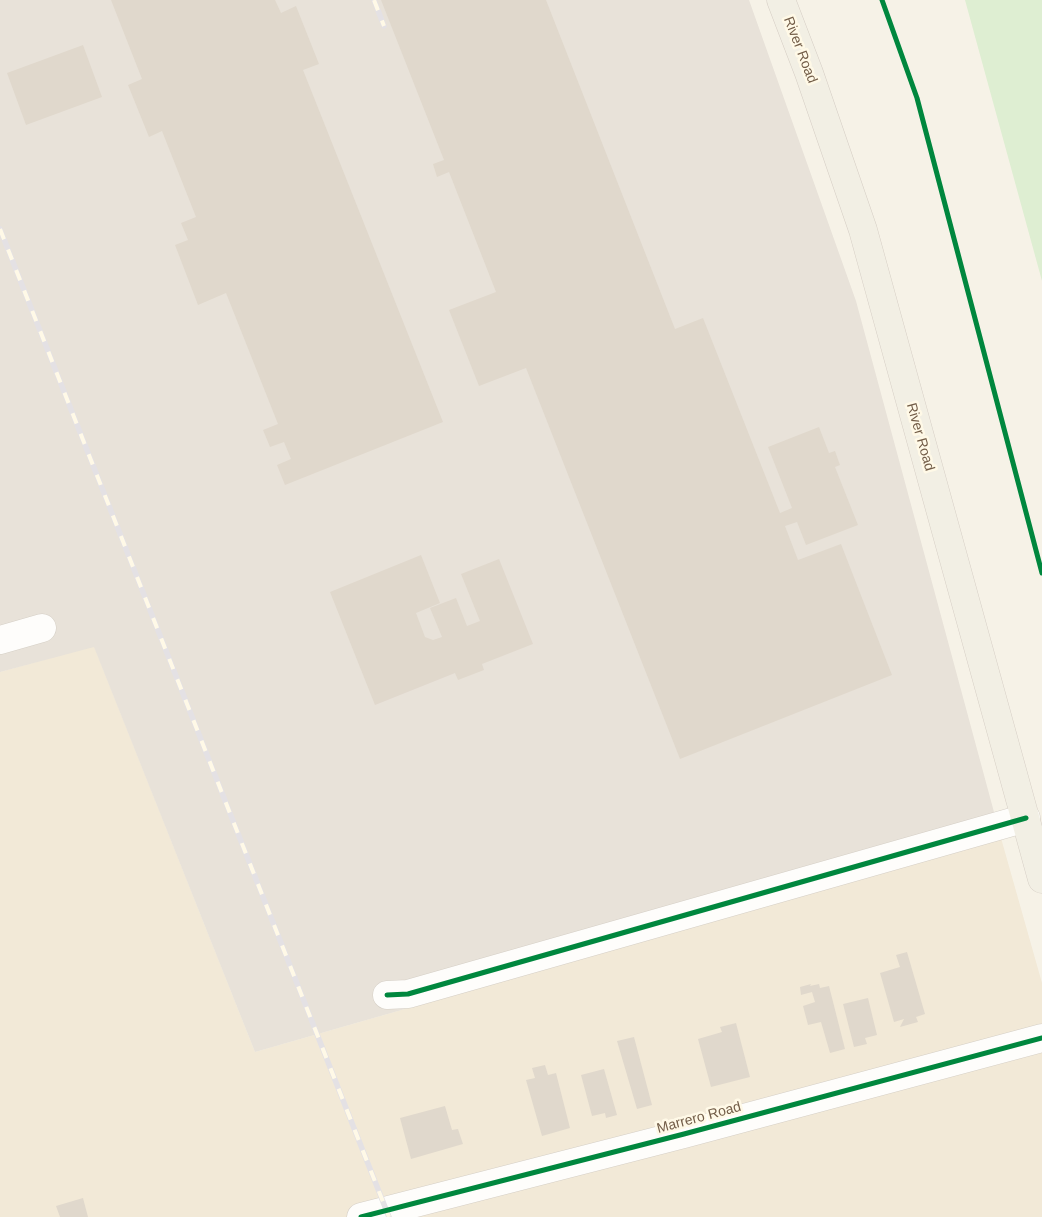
<!DOCTYPE html>
<style>
body{margin:0}
canvas{display:block;background:#f6f2e7}
</style>
<canvas width="1042" height="1217"></canvas>
<script>
const g = document.querySelector('canvas').getContext('2d');
g.lineJoin = 'round';
function fillPath(path, color) {
  g.fillStyle = color;
  g.fill(path, 'evenodd');
}
function stroke(path, color, width, dash) {
  g.strokeStyle = color;
  g.lineWidth = width;
  g.lineCap = dash ? 'butt' : 'round';
  g.setLineDash(dash || []);
  g.stroke(path);
}
function write(font, color, halo, rows, align = 'center') {
  g.font = font + ' Arial,sans-serif';
  g.lineWidth = 5;
  g.setLineDash([]);
  g.textBaseline = 'middle';
  g.strokeStyle = halo;
  g.fillStyle = color;
  for (const [text, x, y, turn = 0] of rows) {
    g.save();
    g.translate(x, y);
    g.rotate((+turn || 0) * Math.PI / 180);
    g.textAlign = isNaN(turn) ? turn : align;
    if (halo) g.strokeText(text, 0, 0);
    g.fillText(text, 0, 0);
    g.restore();
  }
}
fillPath(new Path2D(`
 M94 646 255 1052 1001 838 1042 983V1217H0V672Z`), '#f2e9d7');
fillPath(new Path2D(`
 M0 0H749L856 301 1001 838 255 1052 94 647 0 672Z`), '#e8e2d9');
fillPath(new Path2D(`
 M965 0H1042V281Z`), '#deeed2');
fillPath(new Path2D(`
 M111 0H275L281 13 296 6 319 64 303 70 443 422 285 485 277 465 291 459 284 442 270 447 263 430 278 424 226 293 198 305 175 245 188 240 181 223 196 217 162 131 149 137 128 85 142 79Z
 M381 0H546L675 329 703 318 780 513 792 508 768 447 819 427 829 453 835 451 840 465 835 467 858 525 806 545 797 522 785 526 798 560 841 544 892 675 680 759 526 368 479 386 449 310 496 292 449 172 437 177 433 164 444 160Z
 M83 45 102 97 26 125 7 73Z
 M421 555 440 603 416 613 425 637 433 640 442 637 430 608 456 598 467 626 480 621 461 574 499 559 533 644 482 664 484 670 458 680 455 673 375 705 330 592Z
 M907 952 925 1014 916 1017 918 1022 900 1027 904 1019 894 1022 880 973 900 967 896 955Z
 M811 984 810 986 819 984 820 988 829 986 845 1049 830 1053 821 1022 808 1025 803 1006 815 1002 812 992 801 995 800 987Z
 M868 998 877 1035 865 1038 867 1044 854 1047 843 1004Z
 M736 1023 750 1077 711 1087 698 1039 722 1032 720 1027Z
 M634 1037 652 1105 637 1109 617 1041Z
 M545 1065 548 1075 556 1073 570 1128 542 1136 526 1080 535 1078 532 1068Z
 M604 1069 617 1115 606 1118 605 1113 592 1116 581 1075Z
 M445 1106 452 1130 458 1129 463 1144 411 1159 400 1118Z
 M83 1198 88 1217H60L56 1206Z`), '#e0d8cc');
const minor = new Path2D(`
 M0 640 42 628
 M387 995 408 994 1026 818
 M361 1217 684 1134 1042 1038`);
const major = new Path2D(`
 M781 0 809 73 863 230 1042 879`);
stroke(minor, '#d5cfc6', 29);
stroke(major, '#d5cdc4', 29);
stroke(minor, '#fefdfb', 28);
stroke(major, '#f2efe4', 28);
const rail = new Path2D(`
 M374 0 384 26
 M0 229 389 1217`);
stroke(rail, '#e4e1e4', 5.5);
stroke(rail, '#fff9e7', 4, [11]);
stroke(new Path2D(`
 M882 0 917 98 1042 573
 M387 995 408 994 1026 818
 M361 1217 684 1134 1042 1038`), '#00873e', 5);
write('14px', '#735d48', '#fff9e7', [
 ["River Road",800,50,69],
 ["River Road",920,437,74],
 ["Marrero Road",699,1118,-15]
]);
</script>
